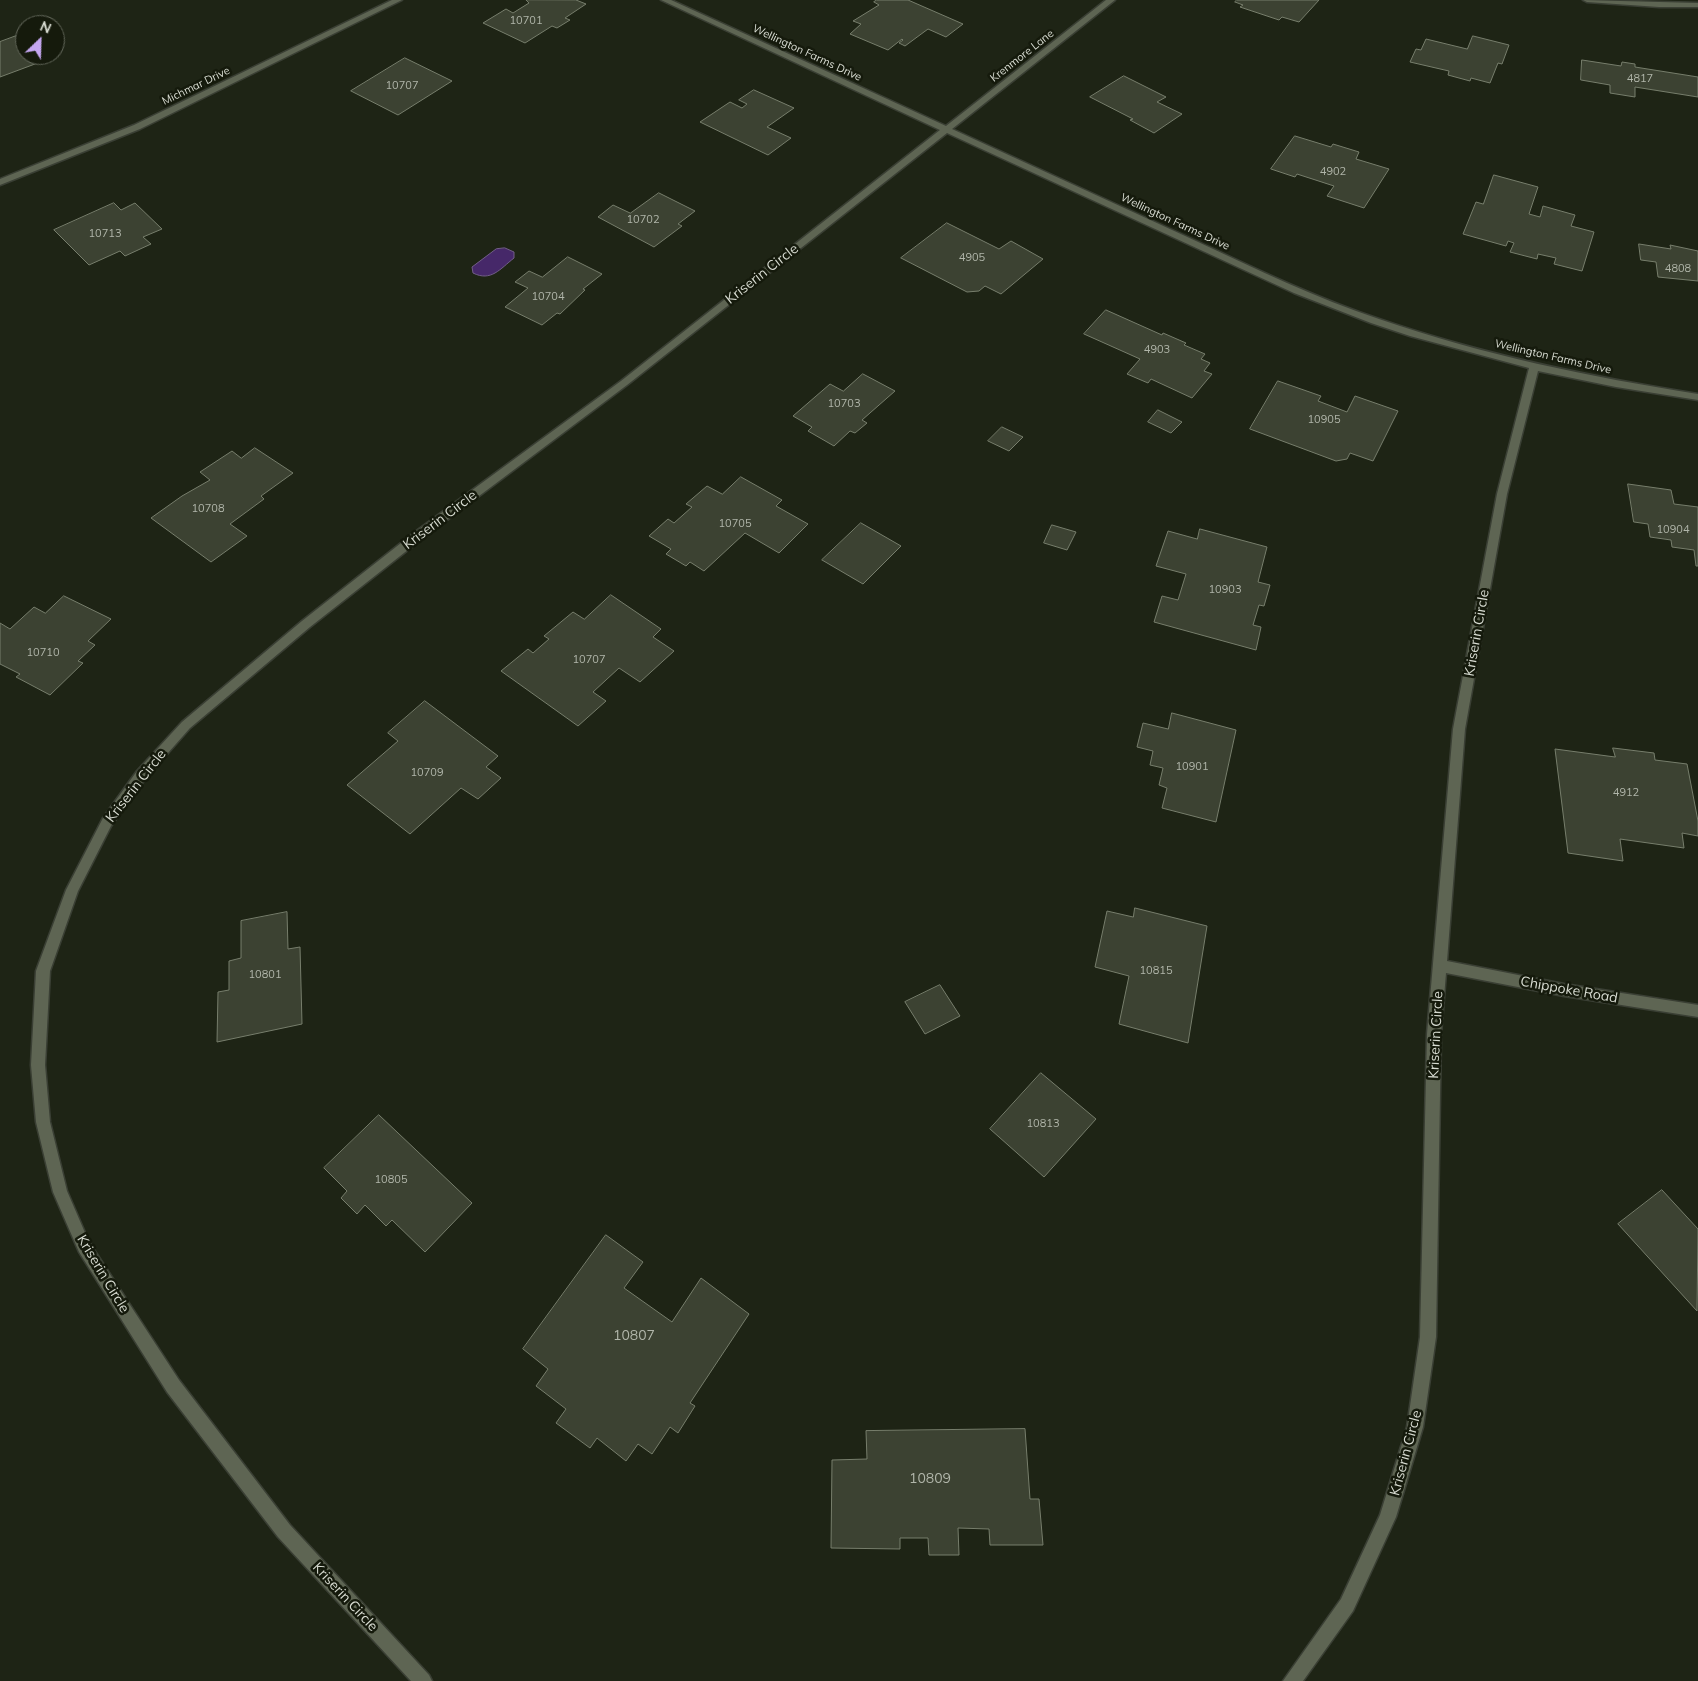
<!DOCTYPE html>
<style>
body{margin:0}
#map{position:relative;width:1698px;height:1681px;overflow:hidden;background:#1e2415;font-family:Mulish,sans-serif}
canvas{display:block}
.north{position:absolute;left:15px;top:15px;width:50px;height:50px;box-sizing:border-box;background:#151a0c;border:1px solid #63685b;border-radius:50%;rotate:24deg;font-size:14px;font-weight:700;line-height:20px;text-align:center;color:#d8dcd2}
.north::after{content:'';display:block;margin:auto;width:18px;height:22px;background:#c5a7f1;clip-path:polygon(50% 0,100% 100%,50% 72%,0 100%)}
</style>
<div id="map">
<canvas width="1698" height="1681"></canvas>
<div class="north">N</div>
</div>
<script>
const g = document.querySelector('canvas').getContext('2d');
g.lineJoin = 'round';
function fillPath(path, color) {
  g.fillStyle = color;
  g.fill(path, 'evenodd');
}
function stroke(path, color, width, dash) {
  g.strokeStyle = color;
  g.lineWidth = width;
  g.lineCap = dash ? 'butt' : 'round';
  g.setLineDash(dash || []);
  g.stroke(path);
}
function write(font, color, halo, rows, align = 'center') {
  g.font = font + ' Mulish,sans-serif';
  g.lineWidth = 5;
  g.setLineDash([]);
  g.textBaseline = 'middle';
  g.strokeStyle = halo;
  g.fillStyle = color;
  for (const [text, x, y, turn = 0] of rows) {
    g.save();
    g.translate(x, y);
    g.rotate((+turn || 0) * Math.PI / 180);
    g.textAlign = isNaN(turn) ? turn : align;
    if (halo) g.strokeText(text, 0, 0);
    g.fillText(text, 0, 0);
    g.restore();
  }
}
const water = new Path2D(`
 M505 248 514 252V258C500 269 491 282 473 273L472 267 496 249Z`);
fillPath(water, '#462869');
stroke(water, '#725e88', 1);
const building = new Path2D(`
 M576 0 586 4 565 18 570 20 557 28 552 26 525 43 483 23 506 9 513 13 529 3 526 0Z
 M877 0H908L963 24 946 37 928 29 905 46 899 43 903 40 902 39 888 50 850 34 861 24 853 21 879 5 874 2Z
 M1237 0H1319L1299 22 1282 17 1279 20 1240 7 1243 5 1235 2Z
 M19 35 25 42V55H37L43 61 0 77V42Z
 M1473 36 1509 45 1502 64 1498 63 1490 83 1471 78 1470 81 1448 75 1449 71 1410 62 1416 49 1421 50 1426 39 1467 49Z
 M405 58 452 81 398 115 351 91Z
 M1582 60 1621 66 1622 62 1635 64V67L1698 77V97L1635 87V97L1610 93V85L1581 80Z
 M1124 76 1166 97 1157 102 1182 114 1154 133 1130 120 1133 119 1090 97Z
 M754 90 794 108 767 127 791 138 768 155 700 122 730 102 742 108 747 104 739 100Z
 M1295 136 1331 147 1333 144 1359 152 1356 159 1389 169 1364 208 1327 196 1334 186 1297 174 1295 177 1271 169Z
 M1494 175 1538 187 1529 214 1540 217 1543 206 1575 215 1571 226 1594 232 1582 271 1554 264 1556 258 1538 254 1537 259 1510 252 1514 243 1508 241 1506 246 1463 234 1476 202 1483 204Z
 M659 193 695 211 678 224 682 226 654 247 598 217 613 205 630 213Z
 M114 203 121 210 135 203 162 229 143 237 151 244 125 256 120 251 89 265 54 230Z
 M947 223 999 249 1011 241 1043 259 1001 294 985 286 979 291 967 292 901 258Z
 M1639 244 1671 249 1670 245 1698 251V281L1658 277 1656 262 1641 260Z
 M568 257 602 274 583 289 585 290 560 314 557 313 542 325 505 307 528 288 515 282 529 271 542 277Z
 M1106 310 1162 335 1163 333 1186 343 1184 345 1205 354 1201 359 1210 363 1204 371 1212 374 1192 398 1151 379 1148 383 1127 374 1140 359 1084 334Z
 M863 374 895 391 862 420 867 423 855 433 850 431 834 446 808 431 812 427 793 416 830 384 843 391Z
 M1278 381 1321 396 1318 401 1347 412 1355 396 1398 411 1373 461 1350 453 1347 459 1336 461 1250 429Z
 M1158 410 1182 422 1171 433 1148 422Z
 M1002 427 1023 437 1009 451 988 441Z
 M255 448 293 473 261 496 264 499 230 524 247 536 211 562 151 518 182 496 210 480 200 472 232 451 241 458Z
 M741 477 782 500 776 506 808 524 779 553 745 533 704 571 690 562 686 566 666 554 671 549 649 536 668 519 674 523 692 507 686 504 707 486 722 494Z
 M1628 484 1671 490 1674 504 1698 507V566H1696L1694 550 1672 547 1671 540 1650 537 1648 524 1634 522Z
 M861 523 901 546 863 584 822 560Z
 M1052 525 1076 532 1067 550 1044 543Z
 M1200 529 1267 547 1258 582 1270 585 1264 606 1259 605 1253 625 1261 627 1256 650 1154 622 1162 596 1178 600 1186 574 1156 566 1168 531 1197 539Z
 M611 595 661 629 653 637 674 651 640 682 619 668 593 692 606 701 578 726 501 671 528 649 533 653 549 639 544 636 573 612 584 619Z
 M64 596 111 619 88 641 95 645 78 661 83 663 50 695 16 677 20 674 0 664V623L10 629 34 607 45 613Z
 M425 701 498 756 486 767 501 778 478 799 461 788 410 834 347 785 398 741 388 733Z
 M1172 713 1236 730 1216 822 1162 808 1167 788 1159 785 1163 768 1150 765 1153 751 1137 747 1143 723 1168 729Z
 M1613 748 1654 753 1655 760 1687 764 1698 821V836L1682 833 1684 848 1620 839 1623 861 1568 853 1555 749 1615 757Z
 M1135 908 1207 926 1188 1043 1119 1024 1129 976 1095 967 1107 911 1133 917Z
 M287 912 288 949 300 947 302 1024 217 1042 218 992 229 990V961L241 958V921Z
 M940 985 960 1016 925 1034 905 1002Z
 M1041 1073 1096 1119 1044 1177 990 1129Z
 M379 1115 472 1203 425 1252 392 1220 386 1226 365 1205 357 1214 341 1198 347 1191 324 1168Z
 M1662 1190 1698 1229 1697 1311 1618 1224Z
 M606 1235 643 1262 624 1288 672 1322 701 1278 749 1314 690 1403 695 1406 678 1433 670 1427 652 1454 638 1444 626 1461 597 1438 590 1448 556 1423 566 1409 536 1386 548 1369 523 1349Z
 M1025 1429 1030 1499H1039L1043 1545H990L989 1529 958 1528 959 1555H929L928 1538H900V1549L831 1548 832 1460 867 1459 866 1431Z`);
fillPath(building, '#3c4232');
stroke(building, '#777e6c', 1);
const minor = new Path2D(`
 M392 0H402L140 129 0 185V179L134 125Z
 M661 0H671L946 126 1106 0H1115L952 129C1033 166 1115 204 1196 241 1256 269 1316 298 1379 319 1483 355 1590 377 1698 394V400L1616 387 1538 371 1507 494 1465 729 1447 961 1564 984 1698 1005V1017L1564 996 1446 973 1441 1034 1436 1337 1423 1427 1396 1517 1353 1611 1303 1681H1283L1341 1599 1380 1515 1407 1427 1420 1337 1427 1034 1453 729 1497 494 1529 368 1410 336 1371 323 1294 293 947 133 627 385 423 538 310 627 190 728 145 779 111 826 78 891 50 971 45 1065 50 1122 67 1191 89 1242 179 1380 290 1525 429 1675 432 1681H411L278 1537 167 1392 79 1252 53 1192 36 1122 31 1065 36 971 66 890 103 818 137 771 182 722 302 621 415 532 621 381 940 130Z
 M1583 0 1698 3V7H1659L1587 2Z`);
stroke(minor, '#3a3f34', 3);
fillPath(minor, '#5e6553');
write('11px', '#b1b6aa', null, [
 ["10701",526,21],
 ["4817",1640,79],
 ["10707",402,86],
 ["4902",1333,172],
 ["10702",643,220],
 ["10713",105,234],
 ["4905",972,258],
 ["4808",1678,269],
 ["10704",548,297],
 ["4903",1157,350],
 ["10703",844,404],
 ["10905",1324,420],
 ["10708",208,509],
 ["10705",735,524],
 ["10904",1673,530],
 ["10903",1225,590],
 ["10710",43,653],
 ["10707",589,660],
 ["10901",1192,767],
 ["10709",427,773],
 ["4912",1626,793],
 ["10815",1156,971],
 ["10801",265,975],
 ["10813",1043,1124],
 ["10805",391,1180]
]);
write('11px', '#d8dcd2', '#151a0c', [
 ["Wellington Farms Drive",807,53,25],
 ["Krenmore Lane",1022,56,-38],
 ["Michmar Drive",196,86,-26],
 ["Wellington Farms Drive",1175,222,25],
 ["Wellington Farms Drive",1553,357,13]
]);
write('14px', '#d8dcd2', '#151a0c', [
 ["Kriserin Circle",762,274,-38],
 ["Kriserin Circle",440,520,-37],
 ["Kriserin Circle",1477,633,-80],
 ["Kriserin Circle",136,786,-52],
 ["Chippoke Road",1569,990,10],
 ["Kriserin Circle",1436,1035,-87],
 ["Kriserin Circle",103,1274,59],
 ["Kriserin Circle",1406,1453,-75],
 ["Kriserin Circle",345,1597,47]
]);
write('14px', '#b1b6aa', null, [
 ["10807",634,1336],
 ["10809",930,1479]
]);
</script>
